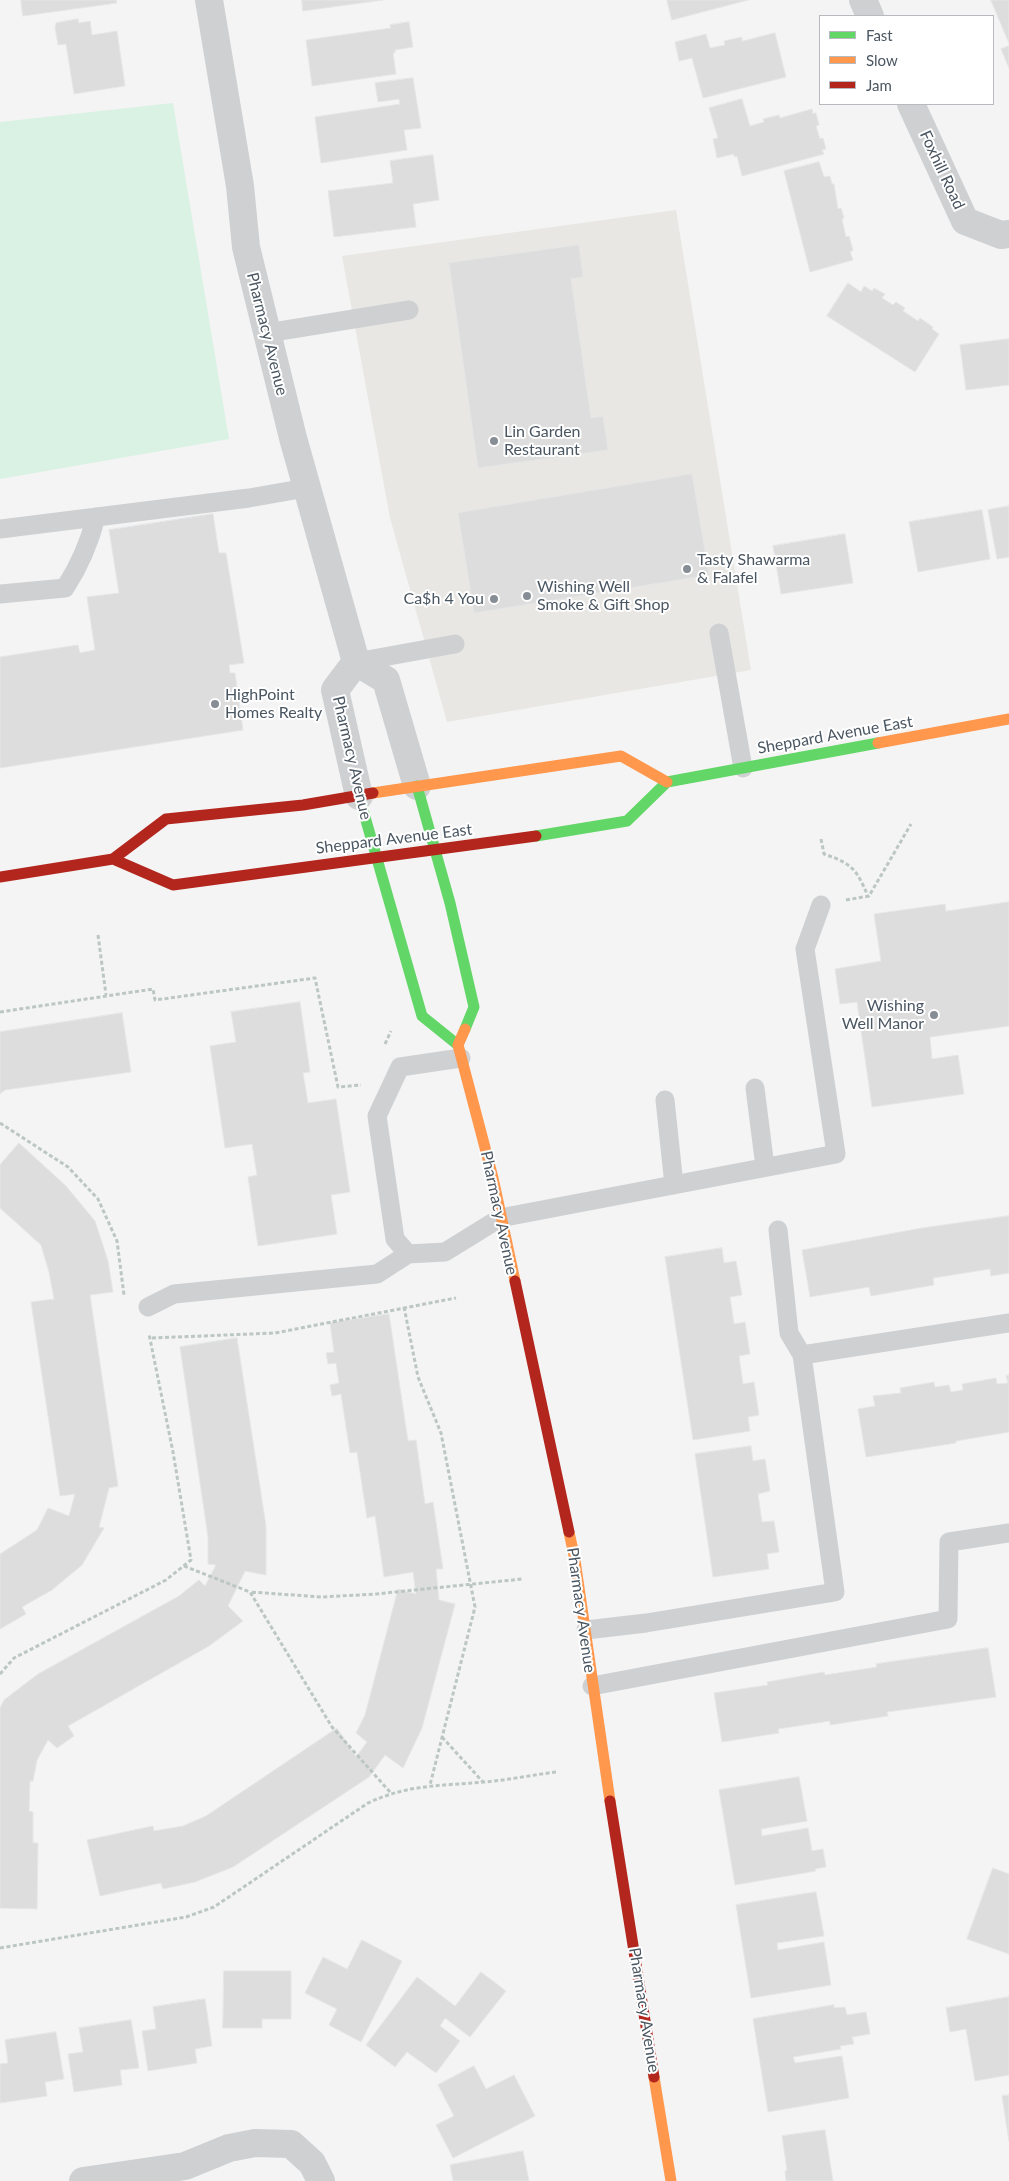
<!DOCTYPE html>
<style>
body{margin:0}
#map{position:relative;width:1009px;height:2181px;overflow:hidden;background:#f4f4f4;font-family:Lato,sans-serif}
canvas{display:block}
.legend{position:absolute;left:819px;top:15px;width:175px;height:90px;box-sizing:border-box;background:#fff;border:1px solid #b7bbc0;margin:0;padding:6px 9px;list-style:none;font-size:15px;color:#4a5661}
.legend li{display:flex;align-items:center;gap:10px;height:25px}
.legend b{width:25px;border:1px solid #b7bbc0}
</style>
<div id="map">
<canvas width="1009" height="2181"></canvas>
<ul class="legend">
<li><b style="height:6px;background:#63d668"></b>Fast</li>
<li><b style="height:6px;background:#ff974d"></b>Slow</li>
<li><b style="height:6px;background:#b3261e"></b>Jam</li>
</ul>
</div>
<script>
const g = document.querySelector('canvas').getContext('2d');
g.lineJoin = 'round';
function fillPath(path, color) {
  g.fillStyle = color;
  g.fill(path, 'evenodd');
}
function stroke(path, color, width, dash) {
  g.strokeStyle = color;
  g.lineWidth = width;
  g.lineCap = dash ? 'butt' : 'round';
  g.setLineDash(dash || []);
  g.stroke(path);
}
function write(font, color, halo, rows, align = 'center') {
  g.font = font + ' Lato,sans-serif';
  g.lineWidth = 4;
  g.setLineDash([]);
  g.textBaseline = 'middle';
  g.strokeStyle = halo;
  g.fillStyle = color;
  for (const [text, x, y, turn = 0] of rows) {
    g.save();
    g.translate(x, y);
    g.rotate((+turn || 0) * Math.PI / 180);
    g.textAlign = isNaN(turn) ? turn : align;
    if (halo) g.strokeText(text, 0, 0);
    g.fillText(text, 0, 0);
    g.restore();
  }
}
fillPath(new Path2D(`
 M676 210 751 670 447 722 390 518 342 256Z`), '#e8e7e3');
fillPath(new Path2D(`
 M173 103 229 439 0 479V122Z`), '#d9f2e3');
const building = new Path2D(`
 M21 0H116L117 3 23 16Z
 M302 0H383L303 11Z
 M667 0H748L672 20Z
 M991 0H1009V43Z
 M78 19 79 23 90 21 92 35 117 31 125 86 74 94 66 44 58 45 55 27 56 23Z
 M409 22 413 47 395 50V53H393L396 74 312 86 306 40 391 28 390 25Z
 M775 33 786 77 703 98 692 58 679 61 675 42 706 34 710 48 725 45 724 41 742 37V41Z
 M1009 46V68L1001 49Z
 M413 78 421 128 404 130 407 150 321 163 315 117 400 104 399 99 378 102 375 83Z
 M742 99 750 126 764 122 763 119 779 115 780 118 812 109 813 114 816 113 819 125 816 126 820 139 823 138 826 149 822 150 824 154 742 176 737 156 734 157V154L717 158 713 139 718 138 709 108Z
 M433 155 439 200 413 204 416 227 334 237 328 191 393 183 390 161Z
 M819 162 824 177 830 176 832 184H834L838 209 841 208 844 218 842 219 846 237 849 236 853 250 850 252 853 260 810 272 784 171Z
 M579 245 583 277 571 279 591 418 603 416 608 450 478 468 449 263Z
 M848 283 861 292 864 286 872 291 874 288 885 294 882 298 893 305 896 302 905 308 903 311 918 321 920 318 933 327 932 329 939 334 915 372 827 316Z
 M1009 339V385L966 390 960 345Z
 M692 474 709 575 474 613 458 513Z
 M1009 506V557L997 559 988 510Z
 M982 510 990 559 918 572 909 522Z
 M213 514 219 553H226L244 663 229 665 230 673H235L243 730 0 768V657L78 645 80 653 95 650 87 597 119 593 109 530Z
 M845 534 853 583 781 594 773 546Z
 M1009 902V1026L930 1037 932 1059 958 1055 964 1094 872 1107 857 1002 840 1004 835 969 881 961 874 914 945 904 946 911Z
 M300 1002 310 1072 303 1073 308 1103 336 1099 350 1192 331 1195 337 1234 258 1246 248 1177 257 1175 252 1144 225 1148 210 1046 236 1042 231 1012Z
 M122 1013 131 1072 5 1090 0 1094V1032Z
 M19 1143 66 1186 95 1221 108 1261 113 1292 90 1295 118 1486 109 1488 99 1527 104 1528 82 1565 52 1590 22 1607 26 1614 0 1629V1554L37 1530 48 1508 69 1516 75 1494 60 1496 31 1302 54 1299 49 1272 41 1245 0 1208V1165Z
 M1009 1216V1273L991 1276 990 1269 933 1278 934 1285 871 1296 869 1287 810 1297 802 1250 922 1228Z
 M722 1248 724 1263 736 1261 742 1295 730 1297 734 1324 745 1322 750 1354 739 1356 743 1384 754 1382 759 1415 748 1417 750 1431 693 1440 665 1257Z
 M389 1314 408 1441 416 1440 425 1504 433 1502 443 1569H436L439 1600 455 1604 422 1728 403 1768 385 1755 369 1777 233 1867 195 1882 163 1889 161 1883 100 1896 87 1840 153 1826 154 1831 183 1826 206 1816 337 1728 356 1757 367 1742 356 1733 365 1715 398 1589 416 1594 413 1572 384 1577 375 1516 367 1518 357 1452 350 1453 341 1394 332 1396 330 1385 339 1383 336 1363 328 1364 326 1353 334 1352 330 1323Z
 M237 1338 266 1526V1575L245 1571 228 1606 243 1621 209 1646 68 1726 74 1736 57 1748 48 1740 37 1760 33 1781H30L29 1811 33 1812V1843H38L37 1909 0 1908V1708L4 1700 38 1674 179 1596 199 1580 205 1586 216 1565 208 1564V1537L180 1347Z
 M1009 1375V1432L956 1441V1443L866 1457 858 1409 875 1406 873 1396 901 1393 900 1388 934 1382 935 1387 949 1385 951 1392 963 1390 962 1384 996 1378 997 1384 1008 1383 1006 1376Z
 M751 1446 753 1461 765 1459 770 1491 758 1494 762 1522 774 1521 779 1552 767 1554 769 1569 713 1577 695 1454Z
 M988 1648 996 1697 887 1712 888 1716 830 1725V1721L778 1729 779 1733 722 1742 714 1693 768 1685 767 1682 824 1672 825 1675 877 1667 876 1664Z
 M799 1777 807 1821 761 1829 762 1836 808 1828 812 1851 823 1849 826 1867 815 1869 816 1871 735 1885 719 1790Z
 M993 1868 1009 1874V1954L967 1939Z
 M816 1892 824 1936 777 1943 778 1950 824 1942 831 1985 751 1998 736 1905Z
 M362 1940 402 1961 361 2042 329 2025 337 2009 305 1993 323 1957 347 1969Z
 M224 1971H291V2019H262V2028H223Z
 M481 1972 506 1991 470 2037 445 2018 440 2026 460 2041 436 2073 407 2052 395 2067 366 2045 417 1977 455 2006Z
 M1009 1997V2075L975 2081 966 2029 950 2032 946 2008Z
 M205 1999 212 2046 195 2049 197 2063 148 2071 142 2031 156 2029 153 2007Z
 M834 2005V2008L845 2007 847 2015 866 2012 870 2034 852 2037 854 2044 840 2046 841 2049 793 2057 795 2063 842 2056 849 2098 768 2112 753 2019Z
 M131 2020 139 2068 120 2070 122 2085 74 2092 68 2054 83 2052 79 2028Z
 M56 2032 64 2079 45 2082 47 2096 0 2103V2064L8 2063 5 2040Z
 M474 2066 486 2089 514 2075 535 2116 453 2158 436 2125 454 2116 438 2085Z
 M1009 2095V2141L1002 2096Z
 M825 2130 833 2181H786L785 2171 787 2170 782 2136Z
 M523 2151 529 2181H453L450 2165Z`);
fillPath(building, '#ddddde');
stroke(building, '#e5e6e7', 1);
stroke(new Path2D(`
 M821 839 824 854C853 864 856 869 868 896
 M846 900 869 896 911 824
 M98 935 106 995
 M0 1012 153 989 155 1000 315 978 338 1087 361 1085
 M385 1044 391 1031
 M0 1123 68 1167 98 1199 117 1241 124 1295
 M404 1307 418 1377 441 1433 475 1607 430 1785
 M152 1338 275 1333 456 1298
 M184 1566 250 1592
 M0 1674 14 1658 166 1580 191 1560 173 1452 149 1334
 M442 1737 483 1782
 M390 1792 332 1727 250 1592 322 1597 376 1594 522 1579
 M0 1948 186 1917 214 1907 368 1803C409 1784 441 1786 484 1782 508 1780 532 1775 556 1772`), '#bcc7c4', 3, [4, 2.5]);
stroke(new Path2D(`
 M267 333 409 310
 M0 529 249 498 306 488
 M0 594 65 588C80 565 89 544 96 517
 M719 633 743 768
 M356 662 455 644
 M461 1058 400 1067 377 1116 395 1239 408 1254 445 1252 500 1218 836 1154 805 949 821 905
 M755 1088 765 1167
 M665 1100 674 1185
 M778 1230 789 1333 802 1355
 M148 1307 174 1294 377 1274 408 1254
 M586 1630 646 1623 835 1592 802 1355 1009 1323
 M592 1686 948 1619 949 1542 1009 1533`), '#ced0d2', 19);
stroke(new Path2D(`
 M209 0 240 186 246 247 293 438 356 662 386 680 417 786
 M863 0 870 16
 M911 104 965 221 1001 235 1009 234
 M356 662 335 690 359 796
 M83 2181 185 2166 229 2148 255 2143 291 2144 312 2163 321 2181`), '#ced0d2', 28);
stroke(new Path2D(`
 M417 786 450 903 474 1007 465 1029
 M359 796 422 1016 458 1045
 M536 836 627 821 667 782 878 743`), '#63d668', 11);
stroke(new Path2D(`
 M878 743 1009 719
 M373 793 621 756 667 782
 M465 1029 458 1045 493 1178 515 1281
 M569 1532 575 1560 610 1801
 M654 2077 671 2181`), '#ff974d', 11);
stroke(new Path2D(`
 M113 859 173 885 536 836
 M0 877 113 859 166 819 303 805 373 793
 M515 1281 569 1532
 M610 1801 654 2077`), '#b3261e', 11);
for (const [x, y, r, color] of [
 [494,441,5,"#868d94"],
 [687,569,5,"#868d94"],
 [527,596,5,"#868d94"],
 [494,599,5,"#868d94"],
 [215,704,5,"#868d94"],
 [934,1015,5,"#868d94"]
]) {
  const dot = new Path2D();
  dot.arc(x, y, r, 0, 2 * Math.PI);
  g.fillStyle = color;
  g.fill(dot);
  stroke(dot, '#fff', 2);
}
write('16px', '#4a5661', '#fff', [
 ["Foxhill Road",942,170,65],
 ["Pharmacy Avenue",267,334,76],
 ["Sheppard Avenue East",835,735,-10],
 ["Pharmacy Avenue",352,758,77],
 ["Sheppard Avenue East",394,839,-7],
 ["Pharmacy Avenue",499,1213,78],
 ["Pharmacy Avenue",581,1610,82],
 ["Pharmacy Avenue",644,2010,81]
]);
write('16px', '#4a5661', '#fff', [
 ["Lin Garden",504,432],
 ["Restaurant",504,450],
 ["Tasty Shawarma",697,560],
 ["& Falafel",697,578],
 ["Wishing Well",537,587],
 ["Smoke & Gift Shop",537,605],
 ["Ca$h 4 You",484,599,"right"],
 ["HighPoint",225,695],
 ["Homes Realty",225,713],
 ["Wishing",924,1006,"right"],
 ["Well Manor",924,1024,"right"]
], 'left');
</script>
